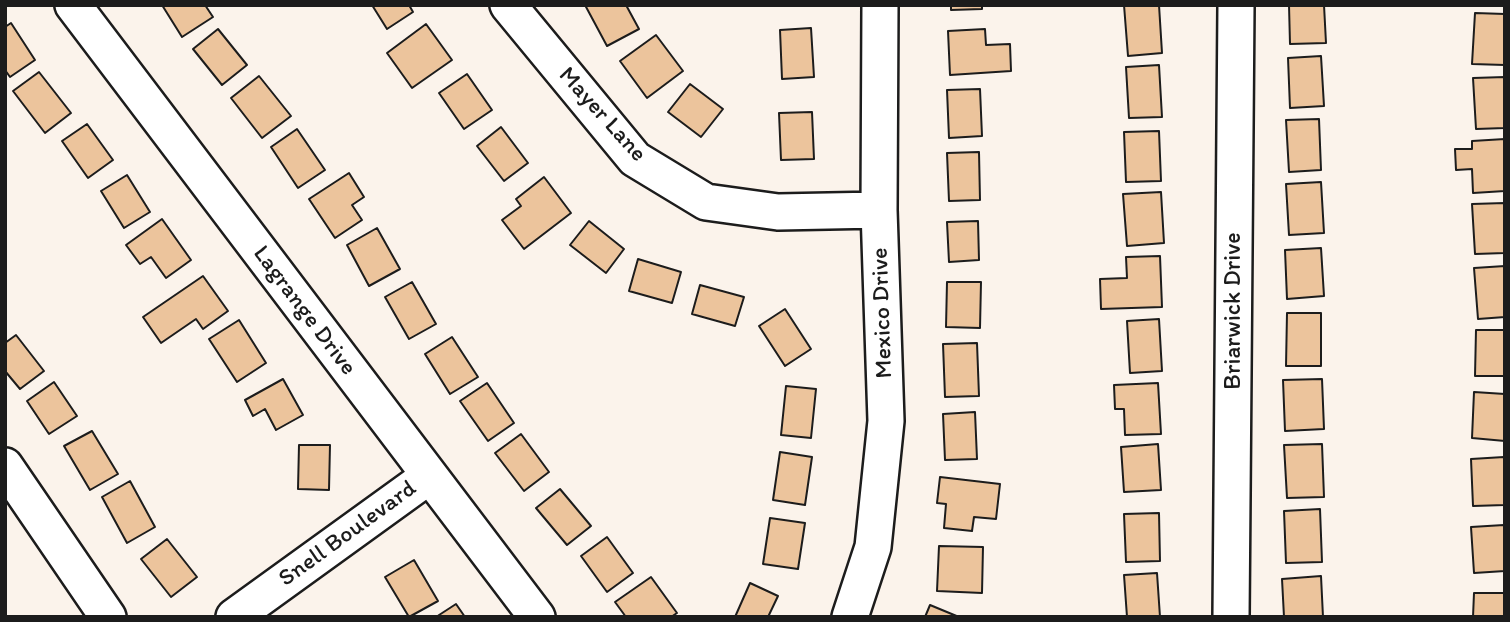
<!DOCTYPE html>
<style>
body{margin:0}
#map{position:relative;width:1510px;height:622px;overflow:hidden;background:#fbf3eb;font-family:Itim,sans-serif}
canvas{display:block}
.frame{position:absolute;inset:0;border:7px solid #1c1c1c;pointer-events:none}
</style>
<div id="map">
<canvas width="1510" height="622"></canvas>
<div class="frame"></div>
</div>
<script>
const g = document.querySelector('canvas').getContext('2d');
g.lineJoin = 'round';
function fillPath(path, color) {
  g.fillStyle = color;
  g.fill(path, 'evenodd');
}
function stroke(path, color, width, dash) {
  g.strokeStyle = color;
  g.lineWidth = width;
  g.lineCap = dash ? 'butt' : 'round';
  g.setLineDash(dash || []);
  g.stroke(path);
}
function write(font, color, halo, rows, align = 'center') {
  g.font = font + ' Itim,sans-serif';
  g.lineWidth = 5;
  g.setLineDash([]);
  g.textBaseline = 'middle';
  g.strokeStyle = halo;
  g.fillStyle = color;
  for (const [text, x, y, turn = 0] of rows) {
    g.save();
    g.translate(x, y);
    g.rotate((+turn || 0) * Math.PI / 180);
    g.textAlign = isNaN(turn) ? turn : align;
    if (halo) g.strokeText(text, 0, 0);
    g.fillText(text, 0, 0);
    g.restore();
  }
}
const building = new Path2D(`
 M162 5H205L213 17 182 37Z
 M372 5H409L413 12 387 29Z
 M585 5H626L639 29 607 46Z
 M951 5H982V9L951 10Z
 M1124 5H1159L1162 53 1128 56Z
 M1289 5H1324L1326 43 1290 44Z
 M1475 13 1505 14V65L1472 64Z
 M11 23 35 60 10 77 5 70V27Z
 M426 24 452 60 412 88 387 53Z
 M811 28 814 77 782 79 780 30Z
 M218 29 247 65 222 85 193 49Z
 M985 29 986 45 1010 44 1011 71 950 75 948 31Z
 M656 35 683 71 647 98 620 61Z
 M1321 56 1324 106 1290 108 1288 58Z
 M1159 65 1162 117 1129 118 1126 67Z
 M39 72 71 113 45 133 13 91Z
 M467 74 492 110 464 129 439 93Z
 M259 76 291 116 262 138 231 98Z
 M1505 77V128L1476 129 1473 78Z
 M690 84 723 109 701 137 668 112Z
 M980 89 982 136 949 138 947 90Z
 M812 112 814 159 781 160 779 113Z
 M1319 119 1321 170 1289 172 1286 120Z
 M87 124 113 160 88 178 62 141Z
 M501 127 528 163 504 181 477 146Z
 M297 129 325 170 298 188 271 147Z
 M1159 131 1161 181 1126 182 1124 132Z
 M1505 139V191L1473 193 1472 169 1456 170 1455 149H1472V141Z
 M979 152 980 200 949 201 947 153Z
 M349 173 364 197 352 205 362 220 335 238 309 199Z
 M127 175 150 212 124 228 101 191Z
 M544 177 571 213 524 249 502 220 521 206 516 199Z
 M1321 182 1324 233 1289 235 1286 184Z
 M1161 192 1164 243 1127 246 1123 194Z
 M1505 203V253L1475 254 1472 204Z
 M162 219 191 260 166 278 151 257 140 264 126 245Z
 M589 221 624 249 606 273 570 245Z
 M978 221 979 260 949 262 947 222Z
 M377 228 400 269 369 286 347 245Z
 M1321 248 1324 296 1287 299 1285 250Z
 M1160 256 1162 307 1101 309 1100 279 1127 278 1126 257Z
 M638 259 681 272 672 303 629 291Z
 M1505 266V317L1478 319 1474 268Z
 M203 276 228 311 203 329 196 319 161 343 143 317Z
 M412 282 436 324 409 339 385 297Z
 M947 282H981L980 328 946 327Z
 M700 285 744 297 735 326 692 314Z
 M785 309 811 349 785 366 759 326Z
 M1287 313H1321V366H1286Z
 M1159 319 1162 371 1130 373 1127 321Z
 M239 320 266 363 237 382 209 339Z
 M1476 330H1505V376H1475Z
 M16 335 44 371 20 389 5 371V343Z
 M452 337 478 377 450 394 425 354Z
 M977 343 979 396 945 397 943 344Z
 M283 379 303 415 276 430 265 409 253 416 245 400Z
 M1322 379 1324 429 1285 431 1283 380Z
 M54 382 77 416 49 434 27 401Z
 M487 383 514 423 488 441 460 401Z
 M1158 383 1161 434 1125 435 1124 409H1115L1114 385Z
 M786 386 816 389 811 438 781 435Z
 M1474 392 1505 394V441L1472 438Z
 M975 412 977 459 945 460 943 414Z
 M92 431 118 474 90 490 64 446Z
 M521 434 549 472 524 491 495 453Z
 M1158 444 1161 490 1124 492 1121 447Z
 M1322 444 1324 497 1287 498 1284 445Z
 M299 445H330L329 490 298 489Z
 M780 452 812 457 805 505 773 500Z
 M1504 457 1505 505 1473 506 1471 459Z
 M940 477 1000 484 996 519 974 517 972 531 944 528 946 504 937 503Z
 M130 481 155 527 127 543 102 497Z
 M560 489 591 526 567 545 536 508Z
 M1320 509 1322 562 1286 563 1284 511Z
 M1159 513 1160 561 1126 562 1124 514Z
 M770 518 805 523 798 569 763 564Z
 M1504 525 1505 571 1474 573 1471 527Z
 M607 537 633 573 607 592 581 556Z
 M167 539 197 577 171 597 141 559Z
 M939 546 983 547 982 593 937 591Z
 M414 560 438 601 409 617 385 577Z
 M1157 573 1160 617H1127L1124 575Z
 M1321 576 1323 617H1284L1282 579Z
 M651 577 677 613 671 617H626L615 602Z
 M750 583 778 596 768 617H735Z
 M1474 593H1505V617H1473Z
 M456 604 465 617H436Z
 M930 605 959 617H925Z`);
fillPath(building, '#ecc49c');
stroke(building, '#1c1c1c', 2);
const minor = new Path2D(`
 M73 5 537 617
 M508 5 635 159 706 202 778 212 879 210
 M5 466 108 617
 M234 617 429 476
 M850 617 873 547 886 421 879 210 880 5
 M1231 617 1236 5`);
stroke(minor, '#1c1c1c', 40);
stroke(minor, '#fff', 35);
write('24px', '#1c1c1c', '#fff', [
 ["Mayer Lane",602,115,48],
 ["Lagrange Drive",304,311,53],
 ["Briarwick Drive",1234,311,-90],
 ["Mexico Drive",883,313,-92],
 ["Snell Boulevard",348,534,-36]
]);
</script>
